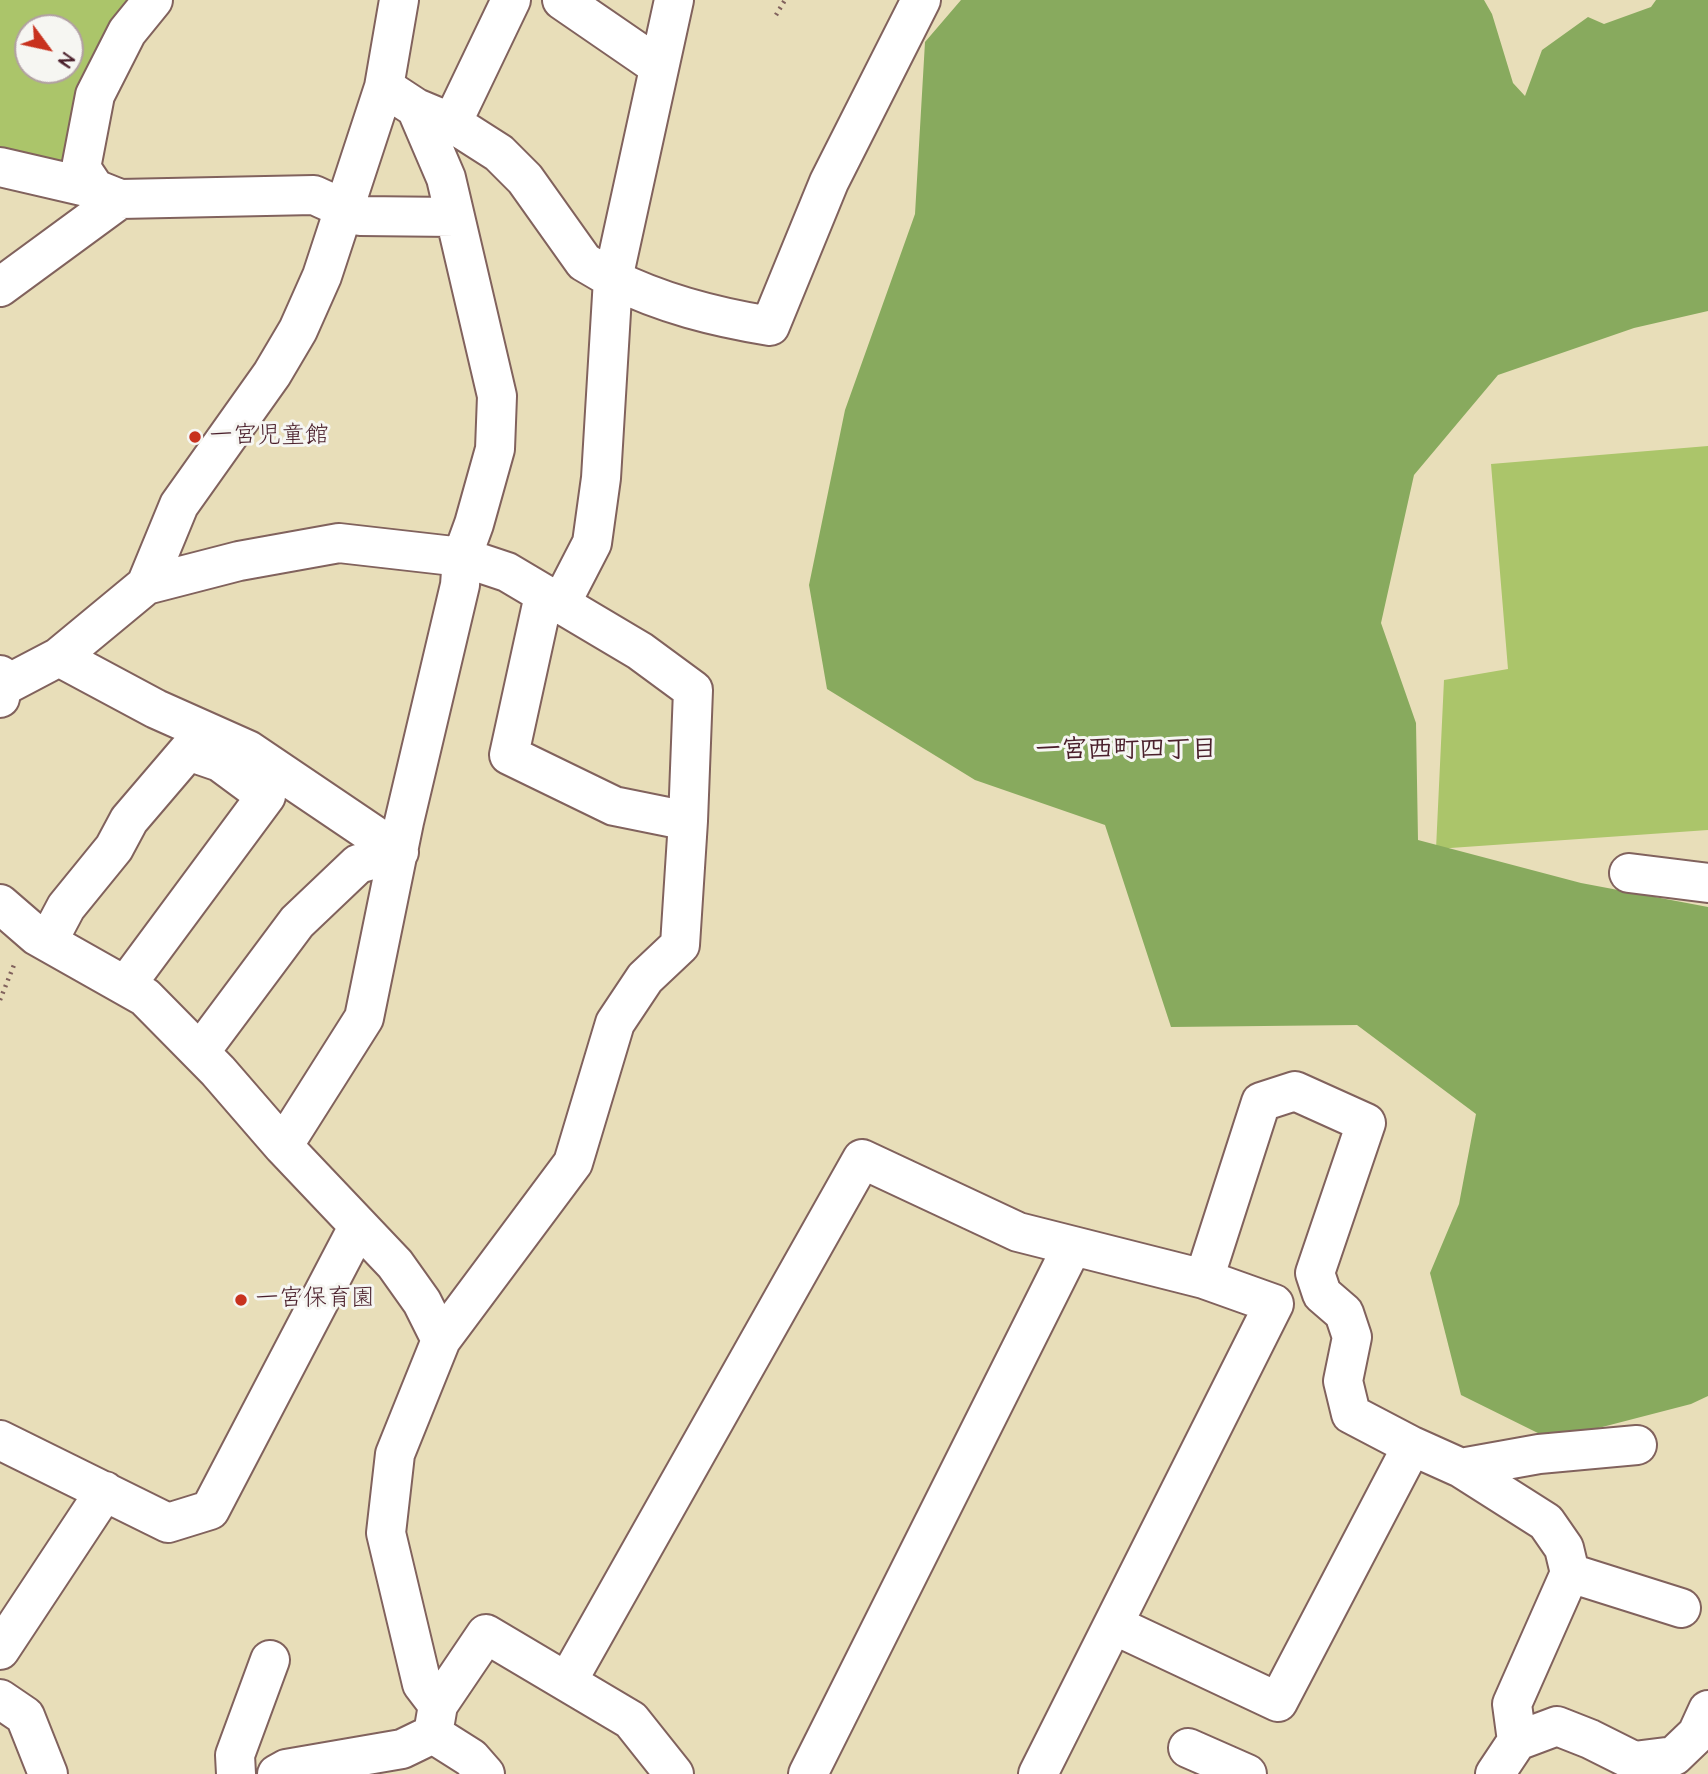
<!DOCTYPE html>
<meta charset="utf-8">
<style>
body{margin:0}
#map{position:relative;width:1708px;height:1774px;overflow:hidden;background:#e8deb9;font-family:"Architects Daughter",sans-serif}
canvas{display:block}
.north{position:absolute;left:14px;top:14px;width:70px;height:70px;box-sizing:border-box;background:#f6f6f2;border:2px solid #b1a0a2;border-radius:50%;rotate:123deg;font-size:19px;font-weight:700;line-height:28px;text-align:center;color:#4a1f2b}
.north::after{content:'';display:block;margin:auto;width:24px;height:32px;background:#c8321e;clip-path:polygon(50% 0,100% 100%,50% 72%,0 100%)}
</style>
<div id="map">
<canvas width="1708" height="1774"></canvas>
<div class="north">N</div>
</div>
<script>
const g = document.querySelector('canvas').getContext('2d');
g.lineJoin = 'round';
function fillPath(path, color) {
  g.fillStyle = color;
  g.fill(path, 'evenodd');
}
function stroke(path, color, width, dash) {
  g.strokeStyle = color;
  g.lineWidth = width;
  g.lineCap = dash ? 'butt' : 'round';
  g.setLineDash(dash || []);
  g.stroke(path);
}
function write(font, color, halo, rows, align = 'center') {
  g.font = font + ' "Architects Daughter","Klee One",sans-serif';
  g.lineWidth = 6;
  g.setLineDash([]);
  g.textBaseline = 'middle';
  g.strokeStyle = halo;
  g.fillStyle = color;
  for (const [text, x, y, turn = 0] of rows) {
    g.save();
    g.translate(x, y);
    g.rotate((+turn || 0) * Math.PI / 180);
    g.textAlign = isNaN(turn) ? turn : align;
    if (halo) g.strokeText(text, 0, 0);
    g.fillText(text, 0, 0);
    g.restore();
  }
}
fillPath(new Path2D(`
 M0 0H136L74 156 57 169 0 153ZM28 28H70V70H28Z
 M1708 446V830L1436 849 1444 680 1508 669 1491 464Z`), '#abc56a');
fillPath(new Path2D(`
 M961 0H1484L1492 14 1513 83 1525 96 1542 50 1588 17 1604 24 1651 7 1656 0H1708V311L1634 328 1498 375 1414 475 1381 623 1416 723 1418 840 1581 883 1708 907V1396L1691 1404 1552 1440 1461 1395 1430 1273 1459 1204 1476 1114 1357 1025 1171 1027 1105 825 975 780 827 689 809 585 845 410 915 214 925 42Z`), '#88aa5e');
const minor = new Path2D(`
 M153 0 127 32 95 95 81 168 95 189 120 199 314 195 360 216 455 217
 M562 0 658 66
 M674 0 613 279C663 304 715 317 770 326L829 182 921 0
 M416 108 452 123 499 153 525 179 584 262 613 279 601 478 592 543 560 605
 M452 123 511 0
 M0 167 95 189
 M0 287 120 199
 M146 585 239 561 339 543 462 557 507 572 640 651 693 690 688 821 680 945 645 978 615 1023 573 1163 441 1340 395 1454 386 1533 422 1684 438 1705
 M544 595 509 755 614 806 688 821
 M59 657 156 709 248 750 399 852
 M2 687 59 657 146 585 179 505 272 374 298 330 322 276 384 87 399 0
 M1629 873 1708 883
 M0 904 37 936 145 997 218 1071 283 1146 395 1264 422 1302 441 1340
 M48 941 66 907 114 848 129 820 188 751 220 762 266 796 126 985
 M200 1052 297 922 358 864 399 852
 M283 1146 364 1018 404 822 460 585 462 557 474 524 495 449 497 396 446 178 416 108 384 87
 M1204 1279 1261 1102 1295 1091 1366 1123 1315 1273 1322 1294 1344 1313 1352 1337 1343 1381 1351 1414 1412 1446 1461 1468 1546 1522 1564 1548 1570 1573 1512 1704 1517 1741
 M0 1440 168 1523 210 1510 358 1227
 M1461 1468 1539 1454 1637 1445
 M1570 1573 1681 1608
 M1114 1625 1278 1702 1412 1446
 M0 1650 105 1491
 M567 1682 862 1159 1018 1232 1204 1279 1274 1304 1038 1774
 M0 1699 25 1716 48 1774
 M433 1734 471 1758 485 1774
 M1188 1748 1247 1774
 M236 1774 235 1755 270 1660
 M277 1774 286 1769 402 1749 433 1734 438 1705 486 1634 631 1720 674 1774
 M808 1774 1072 1247
 M1495 1774 1517 1741 1557 1726 1590 1739 1634 1761 1674 1756 1697 1734 1708 1710`);
const tertiary = new Path2D(`
 M0 675 2 687 0 698`);
stroke(minor, '#81625d', 42);
stroke(tertiary, '#81625d', 42);
stroke(new Path2D(`
 M776 15 785 0
 M0 1000 14 965`), '#81625d', 4.5, [2, 5]);
stroke(minor, '#fff', 38);
stroke(tertiary, '#fff', 38);
for (const [x, y, r, color] of [
 [195,437,7,"#c8321e"],
 [241,1300,7,"#c8321e"]
]) {
  const dot = new Path2D();
  dot.arc(x, y, r, 0, 2 * Math.PI);
  g.fillStyle = color;
  g.fill(dot);
  stroke(dot, '#f6f6f2', 2.5);
}
write('24px', '#4a1f2b', '#f6f6f2', [
 ["一宮児童館",209,437],
 ["一宮保育園",255,1300]
], 'left');
write('bold 26px', '#4a1f2b', '#f6f6f2', [
 ["一宮西町四丁目",1126,752]
]);
</script>
